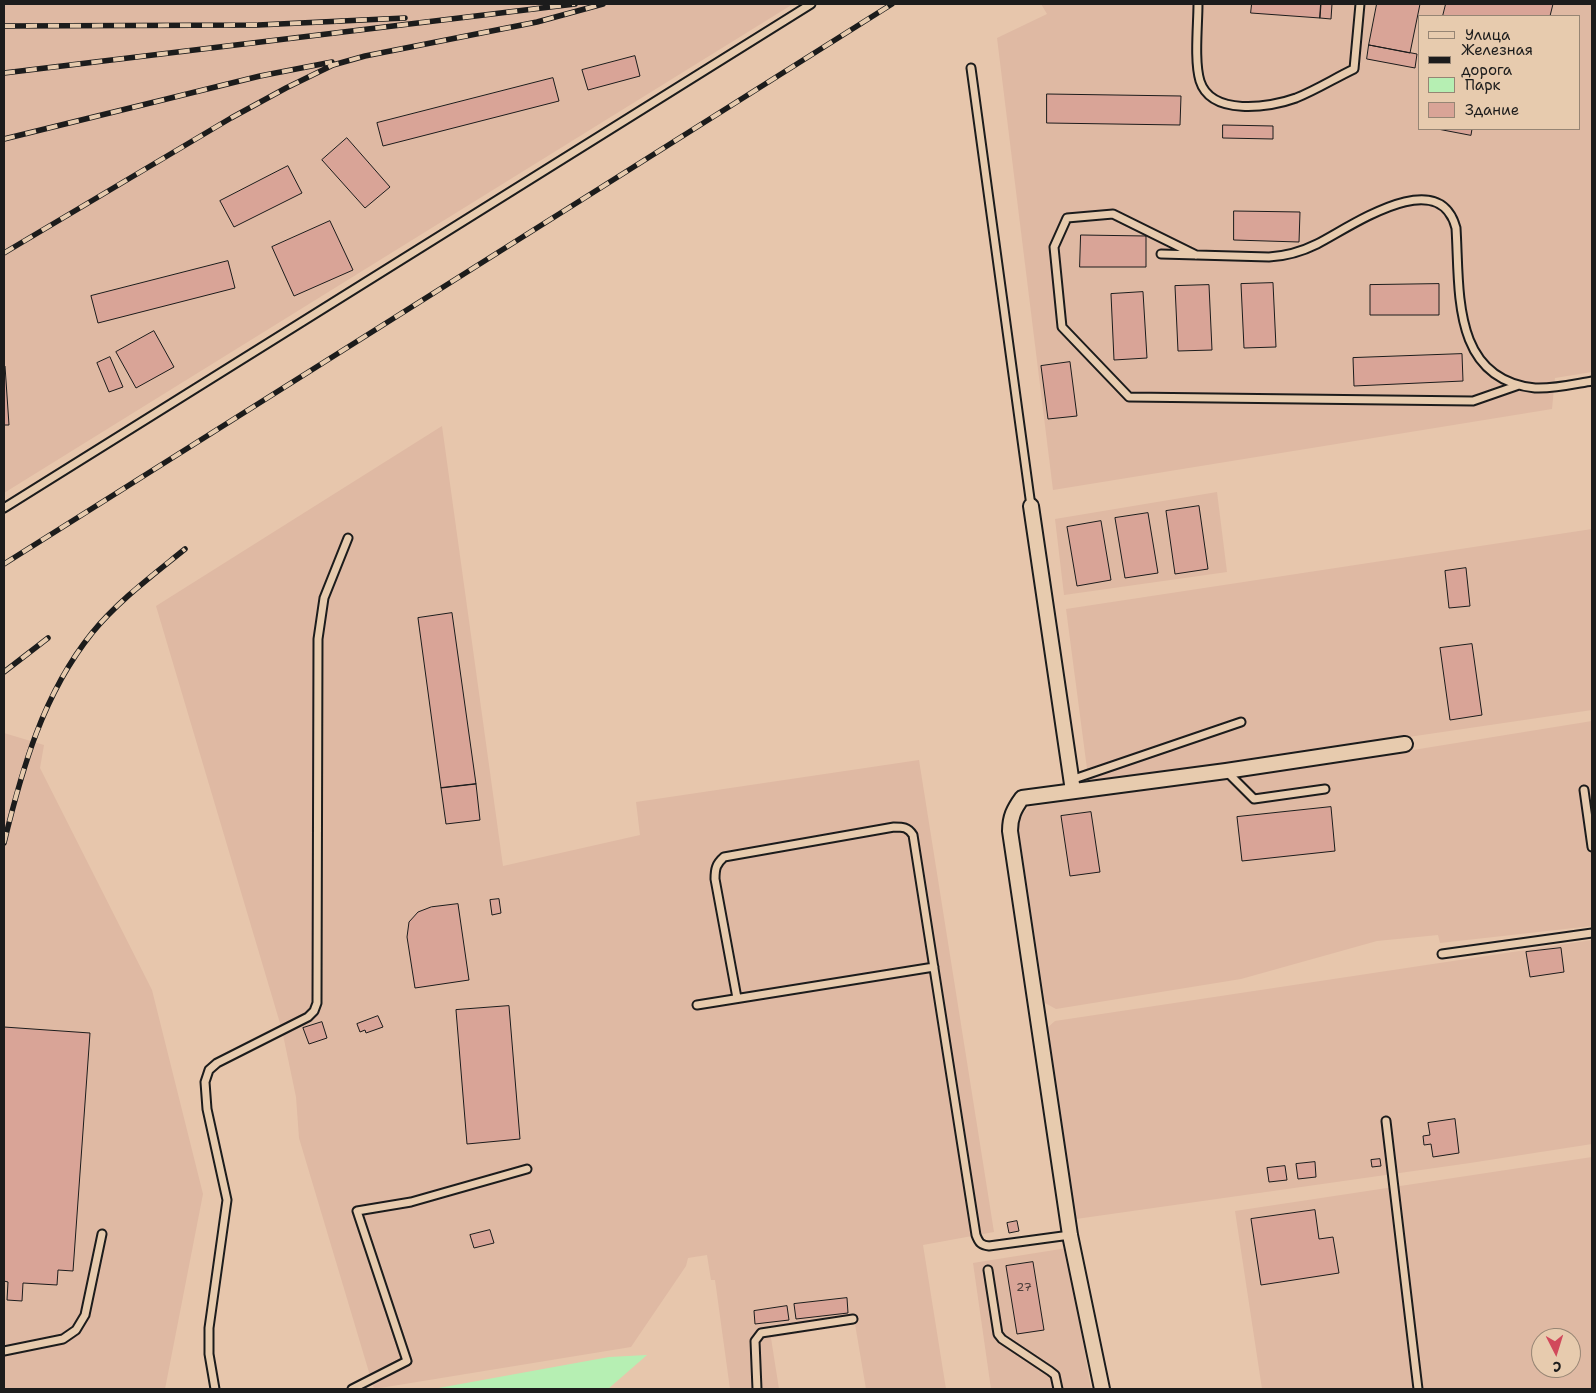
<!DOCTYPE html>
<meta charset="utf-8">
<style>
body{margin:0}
#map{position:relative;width:1596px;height:1393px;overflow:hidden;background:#e7c6ac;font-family:"Shantell Sans",sans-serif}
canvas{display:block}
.frame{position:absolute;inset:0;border:5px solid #1c1c1c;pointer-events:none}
.legend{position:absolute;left:1418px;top:15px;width:162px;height:115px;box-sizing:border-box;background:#e7cbae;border:1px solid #968574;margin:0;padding:6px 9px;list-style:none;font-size:15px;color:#1c1c1c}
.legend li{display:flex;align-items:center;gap:10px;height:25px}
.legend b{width:25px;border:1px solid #968574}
.north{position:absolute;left:1531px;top:1328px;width:50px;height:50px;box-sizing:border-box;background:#e7cbae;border:1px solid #968574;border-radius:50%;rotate:175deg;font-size:14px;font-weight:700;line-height:20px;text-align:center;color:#1c1c1c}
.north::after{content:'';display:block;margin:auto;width:18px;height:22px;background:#d1495b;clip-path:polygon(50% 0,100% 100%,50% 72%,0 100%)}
</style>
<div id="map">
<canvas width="1596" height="1393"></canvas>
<div class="frame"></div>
<ul class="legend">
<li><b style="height:6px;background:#e7cbae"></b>Улица</li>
<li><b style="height:6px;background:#1c1c1c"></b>Железная дорога</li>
<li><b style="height:14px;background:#b6efb3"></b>Парк</li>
<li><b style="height:14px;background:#d9a497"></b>Здание</li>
</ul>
<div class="north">С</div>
</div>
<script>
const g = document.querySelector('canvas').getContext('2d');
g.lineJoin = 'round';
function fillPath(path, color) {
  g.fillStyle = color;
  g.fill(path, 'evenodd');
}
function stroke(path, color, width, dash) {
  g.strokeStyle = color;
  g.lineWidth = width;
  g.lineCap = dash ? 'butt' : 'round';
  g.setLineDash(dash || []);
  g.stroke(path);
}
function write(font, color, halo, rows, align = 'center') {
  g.font = font + ' "Shantell Sans",sans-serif';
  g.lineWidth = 4;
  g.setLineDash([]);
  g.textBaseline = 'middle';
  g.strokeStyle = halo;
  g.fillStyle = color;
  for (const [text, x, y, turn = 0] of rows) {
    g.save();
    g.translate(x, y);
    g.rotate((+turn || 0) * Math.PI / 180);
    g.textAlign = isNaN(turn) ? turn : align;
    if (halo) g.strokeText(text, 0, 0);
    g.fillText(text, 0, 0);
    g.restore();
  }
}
fillPath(new Path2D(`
 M4 4H793L4 493Z
 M1041 4H1592V372L1555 378 1552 409 1053 490 997 38 1047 14ZM1420 16H1580V129H1420Z
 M442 426 503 866 640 835 636 802 919 760 994 1232 923 1245 946 1389H866L855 1324 771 1338 779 1389H730L715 1280H711L707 1255 688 1258 686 1266 631 1347 374 1389 299 1138 296 1097 282 1030 156 606Z
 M1217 492 1227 572 1064 595 1055 519Z
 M1592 529V710L1089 784 1066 609Z
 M1592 721V926L1440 943 1438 935 1377 941 1241 979 1056 1009 1045 1003 1018 826 1021 815 1029 807 1355 757 1413 750Z
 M4 733 44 745 40 768 152 990 203 1194 165 1389H4Z
 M1592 940V1144L1470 1163 1076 1219 1047 1028 1055 1021Z
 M1592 1157V1389H1262L1235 1211ZM1541 1338H1571V1368H1541Z
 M1067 1248 1091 1389H991L973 1263Z`), '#dfb9a3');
fillPath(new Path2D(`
 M647 1355 608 1389H433L609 1357Z`), '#b6efb3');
const building = new Path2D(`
 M1252 4H1321L1320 18 1251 13Z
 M1321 4H1332L1331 19 1320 18Z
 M1377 4H1420L1410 53 1369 45Z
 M1446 4H1553L1550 16H1443Z
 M1369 45 1417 54 1415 68 1367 59Z
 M635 56 640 76 588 90 582 70Z
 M553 78 559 101 383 146 377 123Z
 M1047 94 1181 96 1180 125 1047 123Z
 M1223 125 1273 126V139L1223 138Z
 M1438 129H1472L1471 135Z
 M347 138 390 187 365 208 322 160Z
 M288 166 302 193 234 227 220 201Z
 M1234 211 1300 212 1299 242 1234 240Z
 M330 221 353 270 294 296 272 247Z
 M1081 235 1146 236V267H1080Z
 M228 261 235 288 98 323 91 296Z
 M1273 283 1276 347 1244 348 1241 284Z
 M1439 284V315H1370V285Z
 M1209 285 1212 350 1178 351 1175 286Z
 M1143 292 1147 358 1114 360 1111 294Z
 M154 331 174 367 136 388 116 352Z
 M1462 354 1463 381 1354 386 1353 358Z
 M110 357 123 387 109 392 97 363Z
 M1070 362 1077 416 1048 419 1041 366Z
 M4 366H5L9 425H4Z
 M1199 506 1208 569 1175 574 1166 511Z
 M1148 513 1158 573 1125 578 1115 518Z
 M1101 521 1111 580 1077 586 1067 527Z
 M1466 568 1470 606 1449 608 1445 571Z
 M452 613 476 784 441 788 418 618Z
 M1472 644 1482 715 1450 720 1440 648Z
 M476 784 480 820 446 824 441 788Z
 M1331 807 1335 851 1242 861 1237 817Z
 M1091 812 1100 872 1070 876 1061 816Z
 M499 899 501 913 492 915 490 900Z
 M458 904 469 980 415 988 407 937 409 922 418 912 431 907Z
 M1561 948 1564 972 1530 977 1526 952Z
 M509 1006 520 1139 467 1144 456 1010Z
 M378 1016 383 1027 366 1033 365 1030 360 1032 357 1024Z
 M322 1022 327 1038 309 1044 303 1028Z
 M4 1027 90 1033 73 1271 58 1270 57 1285 23 1283 22 1301 7 1300 8 1282 4 1281Z
 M1455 1119 1459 1153 1433 1157 1431 1144 1424 1145 1423 1136 1430 1135 1428 1123Z
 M1380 1159 1381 1166 1372 1167 1371 1160Z
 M1315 1162 1316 1177 1298 1179 1296 1164Z
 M1285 1166 1287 1180 1269 1182 1267 1168Z
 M1315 1210 1319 1239 1333 1237 1339 1273 1261 1285 1251 1219Z
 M1017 1221 1019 1231 1009 1233 1007 1223Z
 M490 1230 494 1243 474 1248 470 1235Z
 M1033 1262 1044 1330 1017 1334 1006 1266Z
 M847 1298 848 1313 796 1319 794 1304Z
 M787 1306 789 1320 755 1324 754 1311Z`);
fillPath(building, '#d9a497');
stroke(building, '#1c1c1c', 1);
const service = new Path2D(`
 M1198 4C1198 25 1194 61 1200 81 1211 116 1269 108 1296 98 1316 90 1335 78 1354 69L1360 4
 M971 68 1031 506
 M1161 254 1269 257C1286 256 1301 252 1317 244 1349 228 1439 163 1456 228 1460 291 1451 379 1535 388 1554 389 1574 384 1592 381
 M1196 255 1113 214 1067 218 1054 247 1062 327 1129 397 1473 401 1519 385
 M4 508 811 4
 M1226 771 1254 799 1325 789
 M1071 780 1241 722
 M1584 790 1592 847
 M1442 954 1592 933
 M737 998 715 879C715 869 716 864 724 857L894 827C903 827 908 827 913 835L976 1235C979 1243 981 1245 989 1246L1070 1235
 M697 1005 934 967
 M1386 1121 1418 1389
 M988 1270 998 1334 1002 1339 1050 1371 1055 1375 1058 1389
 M4 1351 63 1339 76 1330 85 1315 102 1234
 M215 1389 209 1354V1328L227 1200 207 1109 205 1082 209 1070 217 1063 308 1017 314 1011 317 1003 318 639 324 598 348 538
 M352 1389 407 1361 357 1211 411 1202 527 1169
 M757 1389 755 1341 761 1333 853 1319`);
const minor = new Path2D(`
 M1031 506 1073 791
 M1102 1389 1070 1235 1010 831C1010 817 1014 809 1022 798L1226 771 1405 744`);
stroke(service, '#1c1c1c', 11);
stroke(minor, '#1c1c1c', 18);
stroke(service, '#e7cbae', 7);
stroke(minor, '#e7cbae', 14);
const rail = new Path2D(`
 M4 26 258 25 405 18
 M4 73 575 4
 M4 139 260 76 332 62
 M4 253 231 118 286 88 333 65 365 56 537 22 603 4
 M4 564 892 4
 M4 672 48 638
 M4 843C22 769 43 694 92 633 118 601 153 575 185 549`);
stroke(rail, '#1c1c1c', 5.5);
stroke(rail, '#e7cbae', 4, [11]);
write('12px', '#4b3e3b', null, [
 ["27",1024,1288]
]);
</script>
